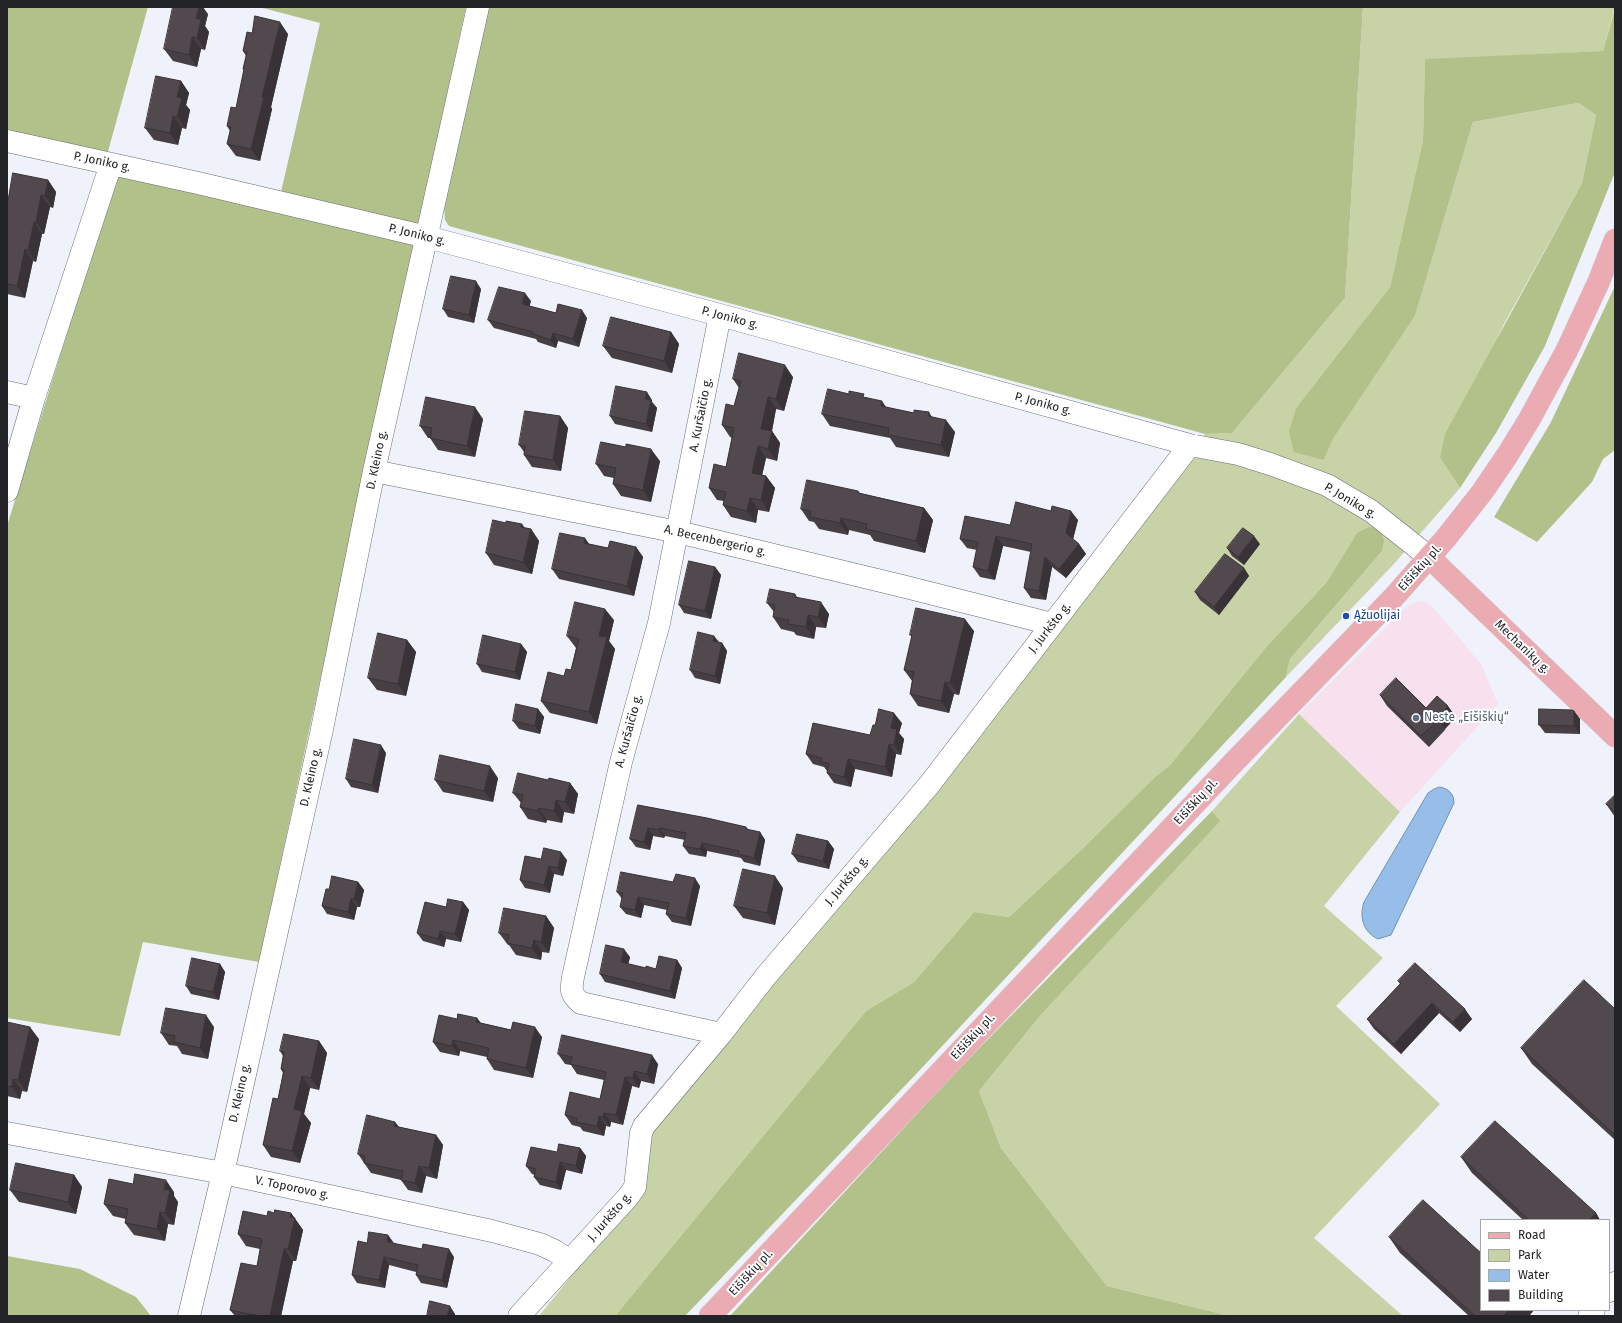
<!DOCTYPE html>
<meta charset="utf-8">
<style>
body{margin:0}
#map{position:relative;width:1622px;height:1323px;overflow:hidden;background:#eff2fb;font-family:"Fira Sans",sans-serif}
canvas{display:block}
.frame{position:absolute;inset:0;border:8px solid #232427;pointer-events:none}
.legend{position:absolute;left:1480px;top:1219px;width:130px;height:92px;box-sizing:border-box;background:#fff;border:1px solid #a7a7a9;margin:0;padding:5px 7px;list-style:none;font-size:12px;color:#232427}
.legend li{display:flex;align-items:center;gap:8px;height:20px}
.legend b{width:20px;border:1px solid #a7a7a9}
</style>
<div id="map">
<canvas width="1622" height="1323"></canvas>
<div class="frame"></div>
<ul class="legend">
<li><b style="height:5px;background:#eaacb2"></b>Road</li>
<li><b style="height:11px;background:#c7d3a6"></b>Park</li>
<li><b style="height:11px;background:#96bee9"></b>Water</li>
<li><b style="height:11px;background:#51494e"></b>Building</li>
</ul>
</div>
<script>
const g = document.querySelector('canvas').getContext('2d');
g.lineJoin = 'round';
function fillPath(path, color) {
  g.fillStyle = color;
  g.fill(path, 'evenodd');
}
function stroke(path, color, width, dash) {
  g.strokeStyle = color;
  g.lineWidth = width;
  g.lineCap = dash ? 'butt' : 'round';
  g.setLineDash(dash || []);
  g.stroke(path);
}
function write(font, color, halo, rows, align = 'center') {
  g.font = font + ' "Fira Sans",sans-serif';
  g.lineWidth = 4;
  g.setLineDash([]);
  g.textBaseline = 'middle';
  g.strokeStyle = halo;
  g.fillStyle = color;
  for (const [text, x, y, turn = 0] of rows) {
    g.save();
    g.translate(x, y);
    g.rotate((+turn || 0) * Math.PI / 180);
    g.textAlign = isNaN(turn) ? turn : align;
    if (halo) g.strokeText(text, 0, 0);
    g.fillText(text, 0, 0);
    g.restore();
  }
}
fillPath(new Path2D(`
 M1418 601 1426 602 1433 607 1481 664 1498 704 1400 812 1299 714 1407 606Z`), '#f7e1ef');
fillPath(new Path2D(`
 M1363 7H1615L1603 51 1425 60 1423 140 1390 287 1296 408 1324 460 1333 439 1415 316 1473 122 1578 103 1596 115 1582 183 1504 324 1440 458 1460 488 1393 565 1286 677 1290 659 1382 551 1357 533 1326 583 1267 646 1170 765 1155 777 1082 849 1009 917 974 912 914 982 866 1011 615 1316H539L636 1196 651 1131 1057 632 1205 434 1232 433 1345 298Z
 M1299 714 1400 812 1324 906 1383 958 1336 1006 1440 1104 1314 1238 1403 1316H1230L1107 1286 1001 1148 979 1091 1040 1016 1219 821 1212 811Z`), '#c7d3a6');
fillPath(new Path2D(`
 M7 7H148L107 155 7 133Z
 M259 7H466L259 962 143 942 120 1036 7 1018V526L118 170 278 205 320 23Z
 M489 7H1363L1345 298 1232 433 1205 434 449 226 445 220 444 205Z
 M1615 9V172L1545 346 1496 433 1460 488 1440 458 1445 434 1582 183 1596 115 1578 103 1473 122 1415 316 1333 439 1324 460 1294 452 1289 432 1296 408 1390 287 1423 140 1425 59 1603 51Z
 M1615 286V450L1603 459 1592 482 1537 542 1494 517 1551 422Z
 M1369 527 1379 529 1384 540 1382 551 1290 659 1286 677 918 1072 685 1316H615L866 1011 914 982 974 912 1009 917 1082 849 1155 777 1170 765 1267 646 1326 583 1357 533Z
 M1212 811 1220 821 1040 1016 979 1091 1001 1148 1107 1286 1230 1316H730L948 1080Z
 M7 1256 80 1269 136 1297 151 1316H7Z`), '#b2c089');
const water = new Path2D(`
 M1440 787C1449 789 1454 794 1454 803L1391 935 1378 939C1363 932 1359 917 1364 902L1428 793 1434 789Z`);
fillPath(water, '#96bee9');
stroke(water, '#7490af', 1);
const minor = new Path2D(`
 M7 141 198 183 427 237 720 315 1190 445 1238 454 1270 464 1327 485 1371 511 1429 557
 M720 315 659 623 621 762 573 977C571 990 570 994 581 1003L721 1034
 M7 392 34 398
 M374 471 678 532 902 586 1052 624
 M7 491 34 398 111 164
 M7 1133 223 1173 492 1231 540 1244 555 1251 570 1261
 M1609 1291 1615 1283
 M189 1316 223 1173 321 734 374 471 478 7
 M519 1316 628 1197 635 1187 641 1133 644 1126 721 1034 766 976 929 785 1190 445
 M1589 1316 1594 1310`);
const major = new Path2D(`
 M1429 557 1615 736
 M710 1316 1235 761 1393 598 1446 538 1483 491 1508 454 1529 420 1567 350 1599 281 1615 240`);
stroke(minor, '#696b73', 23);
stroke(major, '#cfcfcf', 23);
stroke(minor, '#fff', 22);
stroke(major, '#eaacb2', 22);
fillPath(new Path2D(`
 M208 14 205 26 209 32 205 50 201 49 197 67 173 61 164 49Z
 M252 33 288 34 271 107 272 109 260 161 236 156 227 144 230 131 227 126 236 108 244 70 243 69 246 56 243 51Z
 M181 81 189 93 186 105 190 110 186 129 182 128 178 145 154 140 145 128Z
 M48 180 56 192 53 208 50 207 44 234H42L36 262 33 261 25 298 7 294V199H8Z
 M481 289 474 323 448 317 443 309Z
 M531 301 529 306 556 313 587 318 579 347 558 341 556 348 538 342 536 339 494 328 488 320Z
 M671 332 679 344 672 373 612 358 603 346Z
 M793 377 784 411 776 409 772 431 780 443 777 461 766 458 762 475 766 476 775 488 769 512 758 510 756 523 731 517 723 505 724 501 717 500 709 488 726 467 732 438 730 437 722 425 734 406 739 388 733 379Z
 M866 397 886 407 914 413 929 412 932 417 955 432 949 457 896 447 890 438 830 426 822 414Z
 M652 400V402L657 408 652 432 615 424 610 416Z
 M560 416 568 428 561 471 532 467 524 455V452L519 445Z
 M483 419 475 457 438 450 430 438H428L420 426Z
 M660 461 651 502 621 496 613 484 614 478 604 476 596 464Z
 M858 491 860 493 924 508 933 520 925 553 874 541 870 535 849 530 848 535 819 529 814 522 809 521 801 509Z
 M1078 520 1073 539 1079 544 1086 554 1066 578 1052 567 1046 600 1031 598 1024 588 1031 552 1003 546 995 580 980 577 973 567 977 550 967 548 960 539Z
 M524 528 531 529 539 541 532 574 494 565 486 553Z
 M589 544 608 548 636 547 643 557 634 596 559 579 552 569Z
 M1260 544 1244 565 1232 556 1227 548Z
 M715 567 721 575 711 619 684 613 679 605Z
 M1244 568 1249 576 1219 615 1200 600 1195 592Z
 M795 594 797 597 829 614 826 628 816 627 814 639 796 635 794 632 781 629 773 617 774 612 767 603Z
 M614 620 609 641 615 649 597 724 550 713 541 701 564 676 571 670 576 648 567 636Z
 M974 631 959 695 954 694 949 713 918 706 910 694 912 681 904 670 912 637 910 635Z
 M714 636 719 642 722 643 727 651 720 684 695 678 690 670Z
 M407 640 416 652 406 696 377 690 368 678Z
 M521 644 527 652 520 680 482 672 477 664Z
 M1380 695 1426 708 1456 717 1445 729V730L1429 747 1387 706Z
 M538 709 544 717 540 734 519 729 513 721Z
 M1574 711 1580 719V734L1545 733 1539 725Z
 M902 723 899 733 904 739 901 755 896 754 892 777 855 769 851 787 834 783 827 773V771L824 767 813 764 806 754 870 735 875 725Z
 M386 753 378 793 351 787 346 779Z
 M498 778 493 802 443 792 435 780Z
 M548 780 570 783 578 794 574 814 564 812 562 823 547 820 546 823 528 819 520 807 521 803 513 793Z
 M1615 795V817L1606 804Z
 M638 805 746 827 749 830 760 832 765 840 760 866 744 862 741 858 707 851 706 857 689 854 683 846 685 840 665 836 664 838 653 836 650 850 636 847 630 839Z
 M828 841 834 849 829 869 798 862 792 854Z
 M541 859 567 860 563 876 554 874 550 893 525 888 520 880Z
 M358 882 364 890 360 907H357L354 920 327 914 322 906 329 889Z
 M673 882 700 886 691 926 672 922 666 914 667 910 644 905 641 918 626 914 620 907 622 899 617 892Z
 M783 888 775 925 743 918 734 906Z
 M463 902 469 910 461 942 446 939 444 947 423 941 417 933 446 907Z
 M546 916 554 928 549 953 542 952 541 960 516 955 509 945H508L499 933Z
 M630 957 628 964 646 968 656 969 677 960 682 968 675 999 605 982 600 974Z
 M220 964 225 972 219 1000 191 994 186 986Z
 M1398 981 1472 1019 1460 1032 1439 1013 1401 1054 1374 1029 1367 1019 1400 984Z
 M1615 1009V1140L1532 1064 1521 1048Z
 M477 1018 481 1023 542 1037 533 1078 494 1070 487 1059V1057L460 1051 459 1056 440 1052 433 1042 457 1019Z
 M7 1022 39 1039 27 1092 22 1091 20 1099 7 1096Z
 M214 1027 208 1059 182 1054 177 1046 169 1045 161 1033Z
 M319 1041 327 1053 319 1090 310 1088 304 1114 311 1123 300 1163 271 1157 263 1145 278 1099 283 1073 281 1069 283 1056 280 1051Z
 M558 1054 658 1064 654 1084 641 1081 639 1088 632 1086 623 1125 611 1122 610 1127 606 1126 604 1136 583 1131 580 1127 572 1125 565 1115 600 1099 604 1080 577 1074 571 1065 565 1064Z
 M395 1122 399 1127 436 1135 443 1145 437 1179 426 1176 422 1193 408 1190 401 1180 371 1173 358 1154Z
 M580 1148 586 1156 582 1174 566 1170 561 1190 540 1185 534 1177 535 1175 532 1174 526 1166 557 1152Z
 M1461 1157 1596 1213 1600 1220H1523L1472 1173Z
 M74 1175 82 1187 76 1214 19 1202 10 1190Z
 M174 1192V1196L178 1202 174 1225 168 1224 165 1241 134 1235 125 1223 126 1219 113 1216 104 1204Z
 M274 1213H291L303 1230 296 1261H293L281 1316H235L230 1310 257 1266 260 1249 246 1246 238 1234 267 1216Z
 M1389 1237 1481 1310H1534L1529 1316H1469L1400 1253Z
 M367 1243H393L454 1257 447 1288 421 1283 416 1275V1272L389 1265 385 1288 357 1283 352 1275Z`), '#463f43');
fillPath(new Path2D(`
 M199 7H203L208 14 205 26 209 32 205 50 197 38 196 18Z
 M280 22 288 34 271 107 272 109 260 161 251 149 262 97Z
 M192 37 201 49 197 67 189 55Z
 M181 81 189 93 186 105 190 110 186 129 177 117V97Z
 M173 116 182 128 178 145 170 133Z
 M48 180 56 192 53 208 45 196Z
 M41 195 50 207 44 234 36 222Z
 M34 222 42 234 36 262 28 250Z
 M25 249 33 261 25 298 17 286Z
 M476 281 481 289 474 323 469 315Z
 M525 293 531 301 528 312 522 304Z
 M582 310 587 318 579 347 573 339Z
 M671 332 679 344 672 373 664 361Z
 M553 333 558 341 556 348 551 340Z
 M785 365 793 377 784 411 776 399Z
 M647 392 652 400V402L657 408 652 432 646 424 645 399Z
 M768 397 776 409 770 441 761 429Z
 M882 401 890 413 881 406Z
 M475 407 483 419 475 457 467 446Z
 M560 416 568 428 561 471 553 460Z
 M946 420 955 432 949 457 941 445Z
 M772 431 780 443 777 461 768 449Z
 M758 446 766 458 760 485 752 473Z
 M651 449 660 461 651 502 643 490Z
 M766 476 775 488 769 512 761 500Z
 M750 498 758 510 756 523 747 511Z
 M924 508 933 520 925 553 916 541Z
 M1071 511 1078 520 1072 543 1066 533Z
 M841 518 849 530 848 535 840 523Z
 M522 524 530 535 531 529 539 541 532 574 523 562 521 527Z
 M996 536 1003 546 995 580 988 571Z
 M1254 536 1260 544 1244 565 1238 557Z
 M585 538 592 548 584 543Z
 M1079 544 1086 554 1066 578 1059 569Z
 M636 547 643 557 634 596 627 586Z
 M1045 557 1052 567 1046 600 1039 591Z
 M715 567 721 575 711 619 705 611Z
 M1244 568 1249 576 1219 615 1214 607Z
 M821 602 829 614 826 628 818 617Z
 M605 609 614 620 609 641 615 649 597 724 589 712 599 636Z
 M808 615 816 627 814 639 806 627Z
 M965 619 974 631 959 695 950 683Z
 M714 636 720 644 713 641Z
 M407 640 416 652 406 696 398 684Z
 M722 643 727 651 720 684 715 676Z
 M521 644 527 652 520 680 515 672Z
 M945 682 954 694 949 713 941 701Z
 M1448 706 1456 717 1445 729 1437 718Z
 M538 709 544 717 540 734 535 726Z
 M1574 711 1580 719V734L1574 726Z
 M894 713 902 723 899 733 904 739 901 755 894 745 891 728Z
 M889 744 896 754 892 777 885 767Z
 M381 745 386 753 378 793 372 785Z
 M848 759 855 769 851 787 844 777Z
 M490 766 498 778 493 802 484 791Z
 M570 783 578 794 574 814 565 802Z
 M556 800 564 812 562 823 554 811Z
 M538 808 547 820 546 823 538 811Z
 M648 828 653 836 650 850 644 842Z
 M659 828 665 836 664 838 659 830Z
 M760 832 765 840 760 866 754 858Z
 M828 841 834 849 829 869 823 861Z
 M702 843 707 851 706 857 700 849Z
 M561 852 567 860 563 876 558 868Z
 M549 866 554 874 550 893 544 885Z
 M775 876 783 888 775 925 767 913Z
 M695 878 700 886 691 926 686 918Z
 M358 882 364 890 360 907 354 899Z
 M638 897 644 905 641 918 635 910Z
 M351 899 357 907 354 920 348 912Z
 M463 902 469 910 461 942 455 934Z
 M546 916 554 928 549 953 541 942Z
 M440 931 446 939 444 947 438 939Z
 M534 940 542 952 541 960 532 948Z
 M624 949 630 957 627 970 621 962Z
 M677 960 682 968 675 999 670 991Z
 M220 964 225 972 219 1000 213 992Z
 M1432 1003 1439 1013 1401 1054 1394 1044Z
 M1465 1009 1472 1019 1460 1032 1453 1022Z
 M206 1015 214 1027 208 1059 200 1048Z
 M477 1018 484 1028 476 1022Z
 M30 1027 39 1039 27 1092 18 1080Z
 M535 1027 542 1037 533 1078 526 1068Z
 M453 1040 460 1051 459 1056 452 1046Z
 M319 1041 327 1053 319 1090 311 1078Z
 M652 1055 658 1064 654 1084 647 1074Z
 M634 1071 641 1081 639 1088 633 1078Z
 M302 1076 310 1088 304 1114 311 1123 300 1163 292 1151 294 1109Z
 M625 1077 632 1086 623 1125 616 1115Z
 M13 1079 22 1091 20 1099 12 1087Z
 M604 1113 611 1122 610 1127 603 1117Z
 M599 1116 606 1126 604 1136 597 1126Z
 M395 1122 402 1132 394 1126Z
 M436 1135 443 1145 437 1179 429 1168Z
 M580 1148 586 1156 582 1174 576 1166Z
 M560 1162 566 1170 561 1190 556 1182Z
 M419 1166 426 1176 422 1193 415 1183Z
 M74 1175 82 1187 76 1214 68 1202Z
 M166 1180 174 1192V1196L178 1202 174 1225 165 1213 164 1189Z
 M160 1212 168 1224 165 1241 157 1229Z
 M291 1213 303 1230 296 1261 288 1249 290 1217Z
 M1596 1213 1600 1220H1589Z
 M388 1235 394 1243 387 1242Z
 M284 1249 293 1261 281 1316H270Z
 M449 1249 454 1257 447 1288 442 1280Z
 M384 1257 389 1265 385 1288 379 1280Z
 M450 1306 455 1314V1316H447Z
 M1509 1310H1534L1529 1316H1503Z`), '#393337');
const building = new Path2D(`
 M173 7H199L196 18 201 20 197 38 192 37 189 55 164 49Z
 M255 16 280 22 262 97H264L251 149 227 144 231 127 227 126 231 107 236 108 244 69H243L247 52 243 51 247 32 252 33Z
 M156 76 181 81 177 97 182 98 177 117 173 116 170 133 145 128Z
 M13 173 48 180 45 196 41 195 36 222H34L28 250 25 249 17 286 7 284V199H8Z
 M451 276 476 281 469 315 443 309Z
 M499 287 525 293 522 304 556 313 558 304 582 310 573 339 553 333 551 340 533 334V332L488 320Z
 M611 317 671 332 664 361 603 346Z
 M739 353 785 365 776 399 768 397 761 429 772 431 768 449 758 446 752 473 766 476 761 500 750 498 747 511 723 505 726 492 709 488 714 464 726 467 734 428 722 425 726 404 734 406 741 381 733 379Z
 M616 386 647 392 645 399 651 400 646 424 610 416Z
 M828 389 849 394V391L864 394 863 397 882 401 881 406 914 413V410L929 412 928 416 946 420 941 445 888 435 889 428 822 414Z
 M426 397 475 407 467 446 430 438 432 428 420 426Z
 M525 411 560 416 553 460 524 455 525 446 519 445Z
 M601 442 626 447V444L651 449 643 490 613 484 616 468 596 464Z
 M807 480 858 491V493L924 508 916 541 866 529 867 524 841 518 840 523 810 517 811 511 801 509Z
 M1016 502 1051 511 1052 506 1071 511 1066 533 1079 544 1059 569 1045 557 1039 591 1024 588 1032 544 996 536 988 571 973 567 978 542 960 539 965 516 1010 525Z
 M493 520 506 523V521L522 524 521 527 531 529 523 562 486 553Z
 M1243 528 1254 536 1238 557 1227 548Z
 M560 533 585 538 584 543 608 548 610 541 636 547 627 586 552 569Z
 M1225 554 1244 568 1214 607 1195 592Z
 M689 561 715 567 705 611 679 605Z
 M770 589 795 594V597L821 602 818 617 808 615 806 627 788 624 789 620 773 617 775 605 767 603Z
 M575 602 605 609 599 636 607 637 589 712 541 701 548 672 564 676 566 669 571 670 579 639 567 636Z
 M916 608 965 619 950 683 945 682 941 701 910 694 914 672 904 670 912 635H910Z
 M698 632 714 636 713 641 722 643 715 676 690 670Z
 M378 633 407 640 398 684 368 678Z
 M483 635 521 644 515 672 477 664Z
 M1396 678 1426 708 1437 696 1448 706 1437 718 1438 720 1421 736 1380 695Z
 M516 704 538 709 535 726 513 721Z
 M879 709 894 713 891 728 897 729 894 745 889 744 885 767 848 759 844 777 827 773 829 763 821 762 822 758 806 754 813 723 870 735 873 725H875Z
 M1539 709 1572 710 1574 711V726L1539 725Z
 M354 739 381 745 372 785 346 779Z
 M440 755 490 766 484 791 435 780Z
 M518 773 548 780 549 778 570 783 565 802 556 800 554 811 538 808V811L520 807 523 795 513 793Z
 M1615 795V813L1606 804Z
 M638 805 707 818 746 827V829L760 832 754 858 738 854 739 851 702 843 700 849 683 846 686 833 659 828V830L648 828 644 842 630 839Z
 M797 834 828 841 823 861 792 854Z
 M544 848 561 852 558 868 549 866 544 885 520 880 525 856 541 859Z
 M743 869 775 876 767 913 734 906Z
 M621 872 673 882 676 874 695 878 686 918 666 914 669 903 638 897 635 910 620 907 623 893 617 892Z
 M332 876 358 882 354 899H351L348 912 322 906 326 889H329Z
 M448 899 463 902 455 934 440 931 438 939 417 933 425 902 446 907Z
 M504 908 546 916 541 942 534 940 532 948 507 943 509 935 499 933Z
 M606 945 624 949 621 962 646 968V966L656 969 659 956 677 960 670 991 600 974Z
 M192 958 220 964 213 992 186 986Z
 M1415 963 1465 1009 1453 1022 1432 1003 1394 1044 1367 1019 1401 983 1398 981Z
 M1584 980 1615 1009V1135L1521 1048Z
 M166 1008 206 1015 200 1048 174 1042 175 1036 161 1033Z
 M458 1014 477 1018 476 1022 511 1030 513 1022 535 1027 526 1068 487 1059 489 1048 453 1040 452 1046 433 1042 439 1015 457 1019Z
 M7 1022 30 1027 18 1080 13 1079 12 1087 7 1086Z
 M284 1034 319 1041 311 1078 302 1076 294 1109 302 1111 292 1151 263 1145 273 1098 278 1099 284 1070 281 1069 284 1052 280 1051Z
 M562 1035 652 1055 647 1074 634 1071 633 1078 625 1077 616 1115 604 1113 603 1117 599 1116 597 1126 576 1122 577 1118 565 1115 570 1092 600 1099 606 1072 570 1064 572 1057 558 1054Z
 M367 1115 395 1122 394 1126 436 1135 429 1168 419 1166 415 1183 401 1180 403 1171 364 1163 365 1156 358 1154Z
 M1495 1121 1596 1213 1589 1220H1529L1461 1157Z
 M559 1144 580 1148 576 1166 560 1162 556 1182 534 1177 536 1169 526 1166 531 1147 557 1152Z
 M16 1163 74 1175 68 1202 10 1190Z
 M135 1174 166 1180 164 1189 170 1190 165 1213 160 1212 157 1229 125 1223 128 1209 104 1204 109 1179 133 1184Z
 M1423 1200 1481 1253V1310H1509L1503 1316H1475L1389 1237Z
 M275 1210 291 1213 290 1217 295 1218 288 1249H284L270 1316H260L230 1310 241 1263 257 1266 262 1239 238 1234 243 1211 267 1216 268 1211 274 1213Z
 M369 1232 388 1235 387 1242 422 1249 423 1244 449 1249 442 1280 416 1275 418 1265 384 1257 379 1280 352 1275 358 1241 367 1243Z
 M430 1301 450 1306 447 1316H427Z`);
fillPath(building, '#51494e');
stroke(building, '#393337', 1);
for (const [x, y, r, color] of [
 [1346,616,4,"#1a4fb4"],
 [1416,718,4,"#5c6f8a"]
]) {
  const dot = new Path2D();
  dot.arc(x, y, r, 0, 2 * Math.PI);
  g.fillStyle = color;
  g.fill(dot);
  stroke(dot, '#fff', 1.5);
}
write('12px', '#232427', '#fff', [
 ["P. Joniko g.",102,162,12],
 ["P. Joniko g.",417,235,14],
 ["P. Joniko g.",730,318,15],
 ["P. Joniko g.",1043,404,15],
 ["A. Kuršaičio g.",701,415,-79],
 ["D. Kleino g.",377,460,-78],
 ["P. Joniko g.",1350,501,31],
 ["A. Becenbergerio g.",715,541,13],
 ["Eišiškių pl.",1420,568,-48],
 ["J. Jurkšto g.",1050,628,-52],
 ["Mechanikų g.",1522,647,44],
 ["A. Kuršaičio g.",629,731,-75],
 ["D. Kleino g.",311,777,-77],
 ["Eišiškių pl.",1196,802,-47],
 ["J. Jurkšto g.",847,881,-50],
 ["Eišiškių pl.",973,1037,-47],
 ["D. Kleino g.",240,1093,-77],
 ["V. Toporovo g.",292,1188,12],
 ["J. Jurkšto g.",610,1217,-49],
 ["Eišiškių pl.",751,1273,-47]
]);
write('12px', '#164399', '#fff', [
 ["Ąžuolijai",1354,616]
], 'left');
write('12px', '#4e5e75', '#fff', [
 ["Neste „Eišiškių“",1424,718]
], 'left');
</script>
